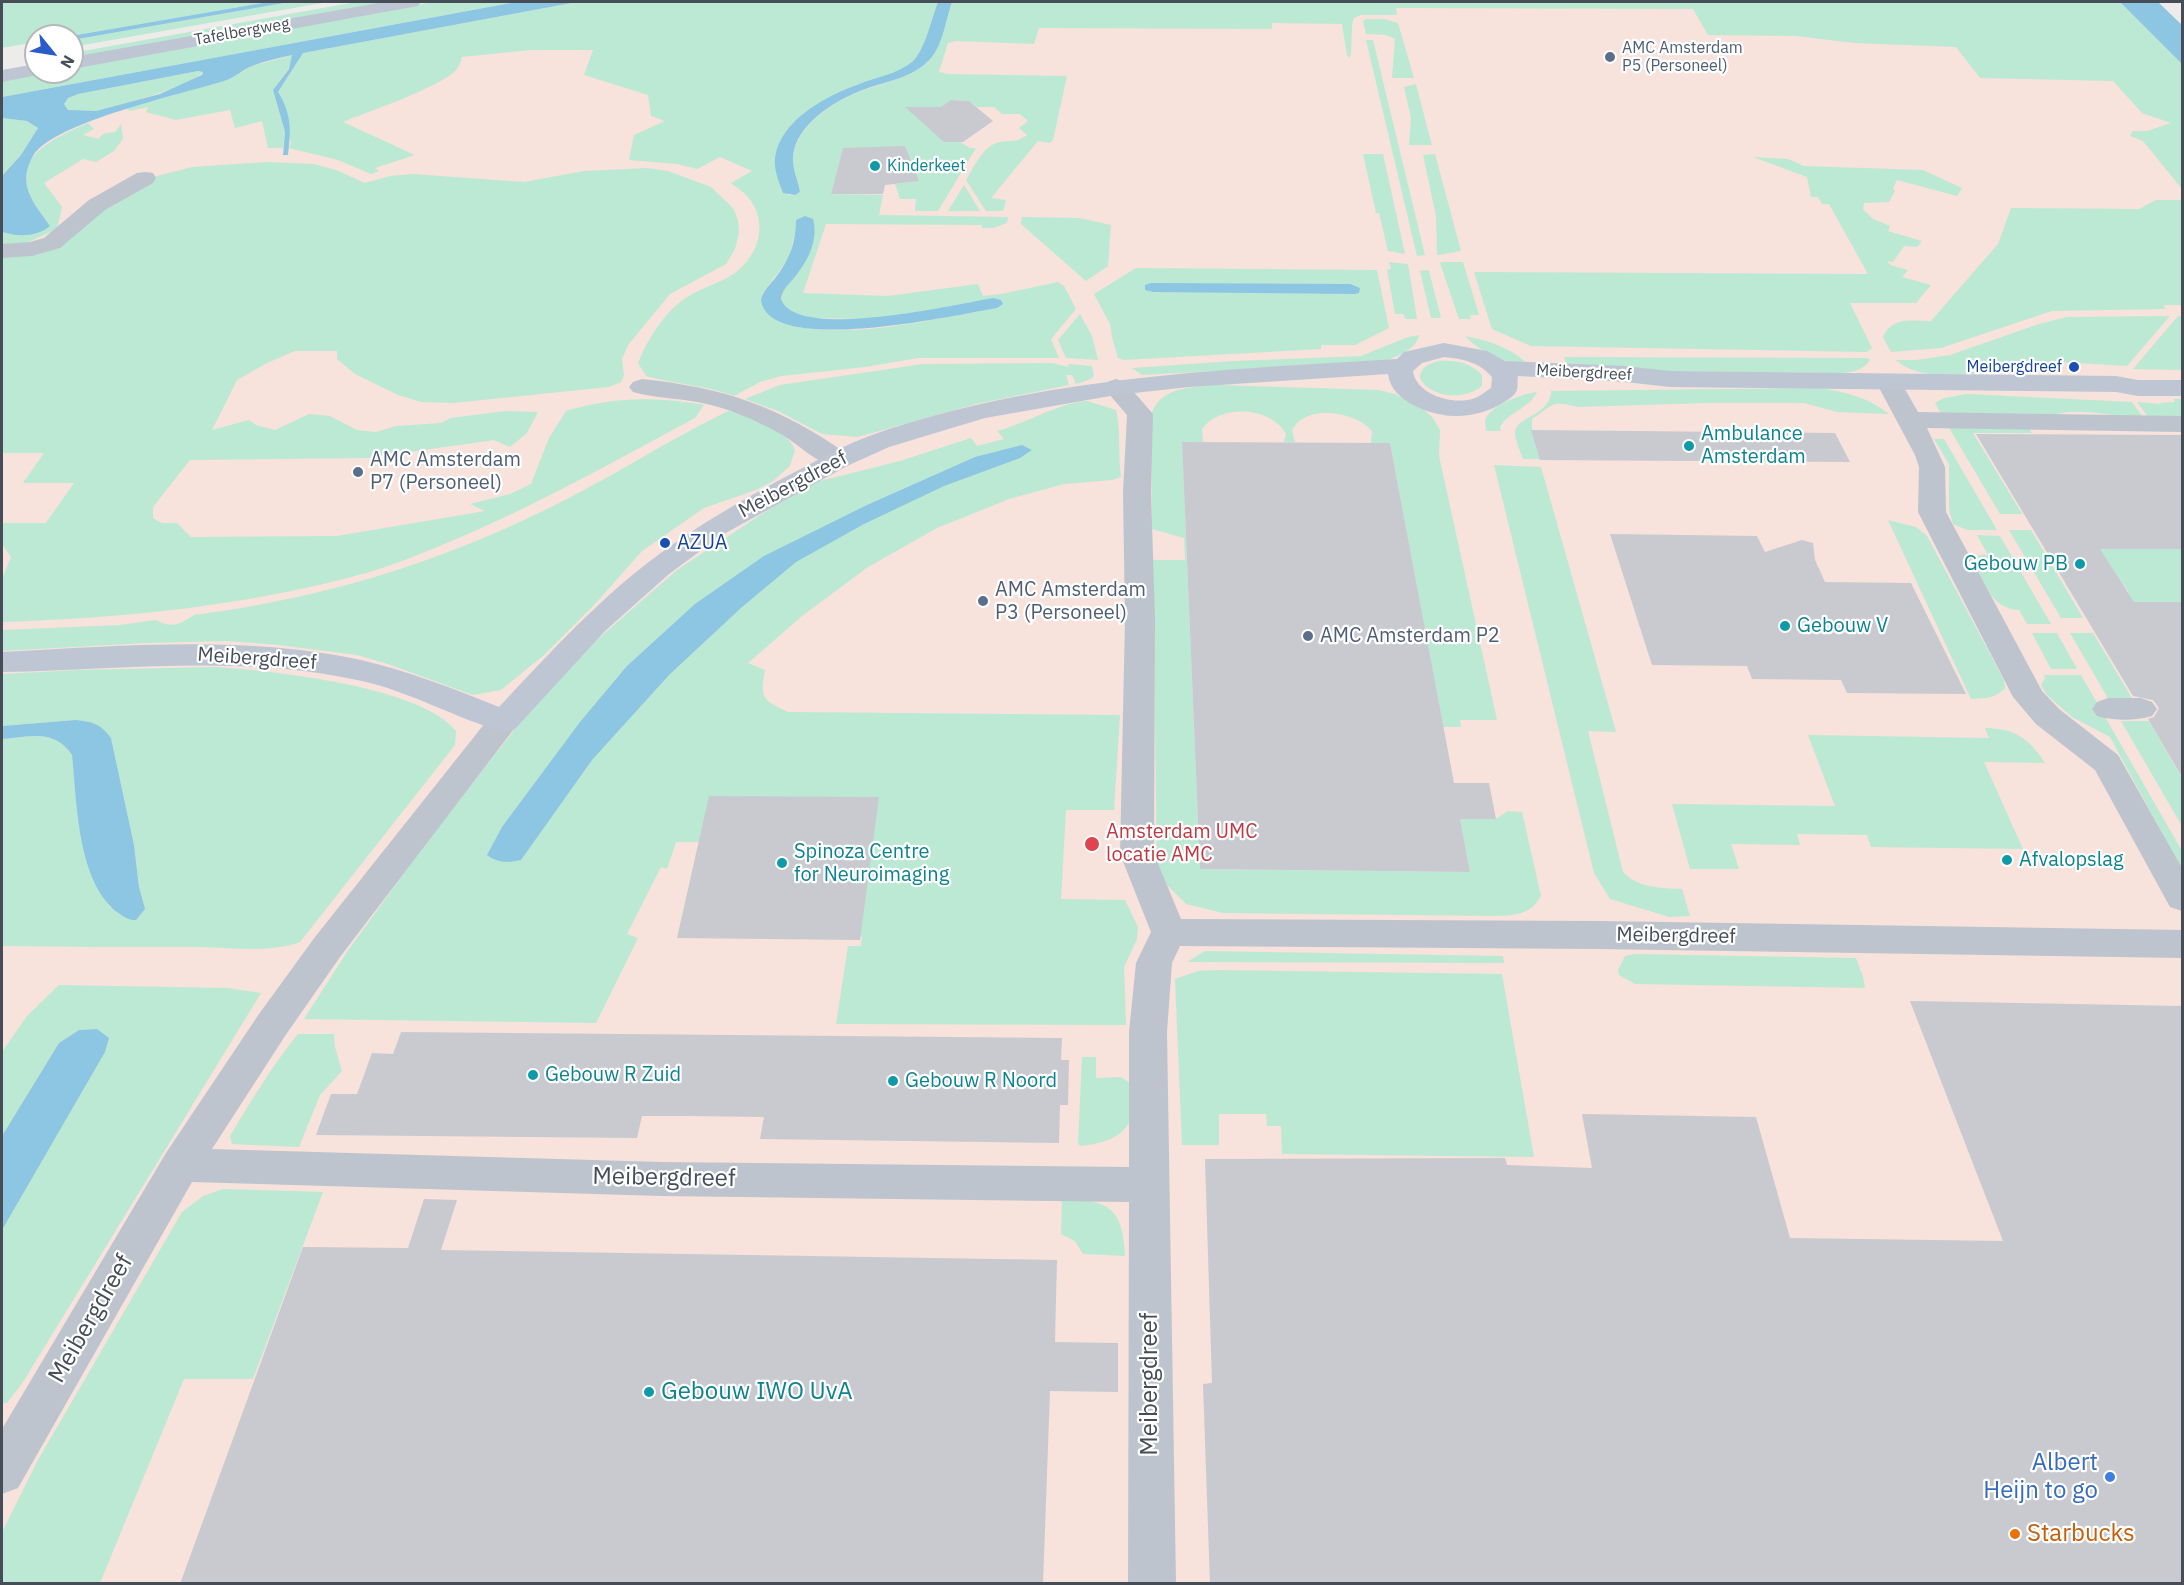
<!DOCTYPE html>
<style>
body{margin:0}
#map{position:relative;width:2184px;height:1585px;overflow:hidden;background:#eeeceb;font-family:"IBM Plex Sans",sans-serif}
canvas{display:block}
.frame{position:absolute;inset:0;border:3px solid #464d57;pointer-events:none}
.north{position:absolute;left:24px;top:24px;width:60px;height:60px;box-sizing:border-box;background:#fff;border:2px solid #b5b8bc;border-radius:50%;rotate:120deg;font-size:16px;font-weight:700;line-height:24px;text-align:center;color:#464d57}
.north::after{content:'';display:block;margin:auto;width:21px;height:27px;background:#295cca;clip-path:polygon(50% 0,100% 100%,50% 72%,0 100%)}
</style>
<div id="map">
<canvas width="2184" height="1585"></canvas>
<div class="frame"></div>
<div class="north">N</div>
</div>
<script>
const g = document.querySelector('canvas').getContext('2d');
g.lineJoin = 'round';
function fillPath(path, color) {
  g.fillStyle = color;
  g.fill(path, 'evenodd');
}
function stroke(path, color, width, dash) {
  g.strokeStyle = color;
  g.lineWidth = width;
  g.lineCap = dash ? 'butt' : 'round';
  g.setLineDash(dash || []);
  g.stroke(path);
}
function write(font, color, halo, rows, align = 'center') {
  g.font = font + ' "IBM Plex Sans",sans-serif';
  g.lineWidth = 4.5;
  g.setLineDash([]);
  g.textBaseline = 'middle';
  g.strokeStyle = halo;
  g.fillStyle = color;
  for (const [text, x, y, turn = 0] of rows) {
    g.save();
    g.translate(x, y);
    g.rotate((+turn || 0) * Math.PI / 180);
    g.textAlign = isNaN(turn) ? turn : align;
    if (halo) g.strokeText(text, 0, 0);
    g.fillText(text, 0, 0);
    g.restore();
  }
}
fillPath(new Path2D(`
 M546 2H2150L2182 32V1583L2 1584V105Z`), '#f7e2dc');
fillPath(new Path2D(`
 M2 2H268L71 36H36V42L2 48Z
 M290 2H328L72 47V40Z
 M356 2H388L72 58V53Z
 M433 2H516L2 97V80L46 72H72V67Z
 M577 2H938C932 18 928 40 919 54 904 76 870 78 848 88 827 97 809 109 793 124L788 195H794L800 191C796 179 792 168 793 155 798 125 835 100 861 91 884 82 909 79 928 61 942 47 946 20 952 2H2120L2182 64V189L2143 141 2130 136 2133 131H2147L2171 123 2142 113 2113 81 1980 78 1956 47 1854 43 1796 36 1708 35 1693 9 1396 8 1397 15H1361L1354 18C1350 27 1353 46 1350 58L1347 55 1342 24 1272 23V29L1039 28 1034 44 956 41 948 43 939 72 948 74 1067 76 1053 140 1050 143 1038 141 991 198 1006 200 1003 211H986L966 180C975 166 983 145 1000 142 1012 140 1016 143 1027 135L1019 128 1028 121 1020 114H1002L994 107H977L969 101 951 100 941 107H924L913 114 970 148H976L938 211H915L916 199H900L895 184 918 181 866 148H843L831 194H829L883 195 879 215 1008 217 1007 223 993 228H982V225L826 224 803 293 888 296 978 284 983 296 1001 294 1058 282 1064 286 1076 309 1051 339 1059 358H918L865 367 781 376 760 382 734 396C704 385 675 384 646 376L638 363C647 341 660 319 679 303 695 289 718 285 735 273 759 255 769 222 748 197 744 192 736 187 731 183L752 171 720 157 697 169 677 164 629 160 634 135 665 121 651 116 648 95 584 75 593 50H531L462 57C461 62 459 66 456 70 441 87 367 112 343 122L415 155 375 168 379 171 371 174 338 160 289 148 291 143 278 92 303 53ZM796 230 801 269 784 289 781 299 783 305 790 312 811 318 865 319 997 308C933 319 853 340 789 325L762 294 789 258Z
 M1367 19H1384L1398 23 1414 78H1392L1395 39 1386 35 1366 34 1363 21Z
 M1366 40H1373L1425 255 1417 256Z
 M293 55 289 68 273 90 285 132 283 148H268L262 121 235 128 230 110 176 120 146 112 148 107 130 111 126 108 227 80 252 66Z
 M198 71 203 72C192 86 116 107 96 111 87 113 77 111 68 110L64 104 68 98 78 94Z
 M1416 84 1430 138 1432 145H1409L1411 118 1404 87Z
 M2 118 27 121 38 128 21 155 2 176Z
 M88 123 94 129 83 135 98 139 103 134 115 132 121 124 123 139 114 151 96 162 83 159 44 183 62 207 57 229 26 243 2 245V232L8 234 50 226C42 215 31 202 27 190 13 154 64 134 88 123Z
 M1363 154H1383L1405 254 1388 251 1379 213H1376Z
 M1435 154 1461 251 1439 255 1437 254 1436 216 1423 155Z
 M1753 157 1788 159 1804 166 1923 170 1962 188 1957 196 1897 180 1893 188 1895 191 1889 202 1864 203 1863 209 1873 219 1890 226 1888 231 1922 241 1917 247 1904 246 1893 262 1887 261 1890 265 1908 270 1902 277 1931 285 1916 303H1850L1872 348 1867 352 1531 346 1492 329 1474 272 1868 274 1829 204H1822L1818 197H1811L1807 177Z
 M266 162 314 164 336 170 365 183 390 176 413 174 524 182 584 171 647 168 668 171 711 187 733 208 738 220 739 233 735 249 726 264 670 294 628 345 622 359 624 376 621 382 609 387 453 403 421 402 398 395 355 374 337 359V351H295L267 363 237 380 212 430 249 420 256 425 275 430 309 414 330 416 357 430 376 432 396 426 441 423 451 418 505 411 538 412 527 433 510 447 494 440 367 458 190 460 153 507V518L162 523H177L191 537 337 536 485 511 470 504 510 494 531 484 549 438 566 411C611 397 657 396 704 405L695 418C613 462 533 507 447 543 420 554 394 565 366 573 246 606 125 618 2 622V579L11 557 2 544V523H46L74 483H23L44 453H2V255L29 254 153 177 192 167Z
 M964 185 980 211H948Z
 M2156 200H2182V305H2163L2166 309 2052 311 1941 348 1891 352 1883 337C1892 316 1912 321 1931 321L1998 244 2011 208 2139 209Z
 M1022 217 1079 218 1111 225 1108 266 1086 281 1021 224Z
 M1389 262 1408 264 1417 319H1405L1404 314H1395L1387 270 1391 269Z
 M1442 262H1463L1479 315H1470L1471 319H1459L1440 263Z
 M1136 268 1377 270 1389 328 1355 345H1321V349L1124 360 1118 358 1112 337 1110 324 1094 294Z
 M1426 270 1429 271 1441 318H1431L1420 271Z
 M1080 314 1092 336 1098 360 1066 358 1058 340Z
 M2170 316 2127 366 2060 362V365L1973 371 1975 374C1948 374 1917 379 1896 360H1916L1950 355 2039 324 2067 317Z
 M2178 316H2182V370L2133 369Z
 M1419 335C1416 350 1396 357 1382 362L1142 375 1132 368 1234 361 1361 356 1408 337Z
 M1465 336C1490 341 1512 348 1530 366 1506 363 1482 354 1465 336Z
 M1564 357 1865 358 1870 359C1864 373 1845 373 1832 373L1653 371 1567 367Z
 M1439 361C1456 360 1471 363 1482 375V386C1465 400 1431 399 1420 378 1421 366 1429 364 1439 361Z
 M1052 363 1069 367 1068 364 1092 366 1094 376 1091 379 1076 384 1072 375H1066L1069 385 976 404 858 437 822 434 778 411 745 399 780 385 923 364Z
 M1216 385 1379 390 1395 394 1424 410 1433 418 1440 430 1439 456 1497 720H1460L1461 727H1443L1390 443H1371L1372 431C1357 411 1303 403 1292 431L1295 442H1284L1286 434C1271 406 1220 404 1202 429L1203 442H1182L1200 869 1470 872 1460 819H1496L1508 811 1522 812 1541 896C1531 915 1515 915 1495 916L1223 913 1186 904 1157 875 1153 560H1185L1184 538 1152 529 1151 415C1160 387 1191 387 1216 385Z
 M1819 388C1845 392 1868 397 1889 414L1837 412 1804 403H1706L1578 407C1551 400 1554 404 1532 419V429L1542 459H1523C1520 451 1515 440 1515 432 1516 417 1552 414 1551 391Z
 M1537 392C1529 409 1509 411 1500 427L1501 431H1486C1486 430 1485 422 1485 421 1488 406 1524 393 1537 392Z
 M1967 394 2132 402 2144 419C2121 418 2068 404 2050 418L1943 417 1935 403 1944 398Z
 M2173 399H2182V419L2149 418 2137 402 2161 404 2160 403 2175 402Z
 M1087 401 1116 410C1121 433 1118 454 1121 477L1112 480 1064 484 1009 499 937 528 868 567 802 616 748 663 765 670C760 698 762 700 788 712L1120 715 1114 810H1066L1061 899 1125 900 1138 927 1137 939 1124 967 1126 1025 836 1024 848 946H861L862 937H857L871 844 676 842 667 869 661 867 627 934 638 938 596 1023 304 1019 347 952 425 844 515 729 576 658 677 570 774 506 820 481 900 461 971 438 977 446 1004 439 997 431C1028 423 1055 404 1087 401Z
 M728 411C750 416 786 428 795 450L790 466 773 481 756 490 704 508 642 551 595 604 544 655 501 690 473 695 388 664 357 655 279 645 228 641 146 643 2 651V630L120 625 156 620C171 629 181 624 194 615 318 599 433 565 545 510 608 480 666 441 728 411Z
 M1948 426 2029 428 2032 433H1973L2022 514H2000Z
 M1934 439H1944L1997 530H1967L1953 524 1949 509V464Z
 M1494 465 1541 467 1616 732 1588 731 1623 872C1638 888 1661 888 1682 889L1690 916 1669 917 1610 899 1594 873Z
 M1888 520 1916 527 1927 536 2004 680 2005 688C1994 699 1986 698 1971 699Z
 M2009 530H2031L2083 618H2061Z
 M1977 535 2000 536 2051 624H2027L2019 610C1992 609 1984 583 1973 561L1979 555H1988Z
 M2095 549H2182V602H2163L2133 608 2128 591 2120 580H2115Z
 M2032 633H2057L2077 669H2051Z
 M2070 633H2093L2133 700H2109Z
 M216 667C273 671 420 686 456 731L455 745 300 942C266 954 230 947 195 947 130 947 66 947 2 946V739C29 737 54 728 72 755 78 808 78 862 110 907L139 887 134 845 111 738 75 720 2 726V674L79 670Z
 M2044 675H2081L2182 851V870L2110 737 2072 717 2047 695 2041 685 2045 678Z
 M2121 721H2149L2182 778V826Z
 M1985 728C2015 729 2028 737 2045 763L1984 762 2023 849 1871 847 1867 835 1797 834 1800 845 1731 844 1739 869H1690L1672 804 1835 806 1808 735 1989 738Z
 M1205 951 1503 956 1504 963 1187 962Z
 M1635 954 1856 958 1863 977 1865 988 1635 984 1619 975 1618 970 1625 956Z
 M1217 970 1502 974 1534 1157 1282 1154 1281 1126H1267L1266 1114H1219V1145H1182L1175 979 1198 971Z
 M59 985 228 988 261 993 23 1382 7 1403H2V1230L43 1158 97 1029 79 1030 59 1043 2 1136V1052L27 1016Z
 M298 1034H334L335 1047 342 1071 320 1095 299 1147 232 1144 230 1136C251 1101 272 1066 298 1034Z
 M1082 1057H1096V1078L1121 1077 1131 1084C1131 1094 1134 1108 1131 1117 1126 1138 1099 1144 1081 1146L1078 1144Z
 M223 1189 323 1192 253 1379H184L100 1583H2V1532L38 1460 182 1212 203 1196Z
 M1062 1198C1109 1201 1123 1207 1125 1256L1083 1254 1075 1241 1061 1234Z`), '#bce9d3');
fillPath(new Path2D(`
 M268 2H290L72 40 71 36Z
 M516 2H577L303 53 278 92C292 114 291 132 288 155H283L285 132 273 90 289 69 292 55C279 58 265 61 252 66 242 70 234 78 224 81 183 94 53 122 33 156 16 185 34 203 50 226 37 237 17 237 2 232V176L21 155 38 128 27 121 2 118V97ZM198 71 203 72 202 75 160 94 96 111 68 110 64 104 68 98 78 94Z
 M938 2H952C946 19 943 44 931 58 913 79 884 81 860 91 834 101 796 125 793 156 792 169 798 180 800 192L795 195 783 193C780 184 776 176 775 166 773 124 825 96 859 84 877 77 898 74 913 61 925 50 932 17 938 2Z
 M2120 2H2158L2182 25V64Z
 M805 216 813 219C819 241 807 262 794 278 788 285 782 290 781 299 796 342 957 304 993 298L1001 300 1003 304 997 308C960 314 768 358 761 300 763 290 770 285 776 277 790 259 796 242 796 220Z
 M1151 283 1350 284 1360 288 1359 293 1355 294 1153 292 1145 290V285Z
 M1022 445 1032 450 1020 458 944 486 864 524 796 562 742 607 669 675 592 760 521 860C507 863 498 863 487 855L502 827 580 722 627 666 695 604 764 556 867 505 975 457Z
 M75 720C92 722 100 723 111 738L134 845 139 887 145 909 136 920C129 920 126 918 120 914 77 885 77 802 72 755 54 728 29 737 2 739V726Z
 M97 1029 109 1038 105 1052 2 1230V1136L59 1043 79 1030Z`), '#8dc6e2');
fillPath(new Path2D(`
 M951 100 969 101 993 121 963 142H944L905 107H941Z
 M905 146 919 181 885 185 883 194H831L843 148Z
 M1531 430 1835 433 1850 462 1540 460Z
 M1976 434 2182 435V549H2100L2134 602H2182V777L2148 719 2154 717 2159 708 2153 700 2133 696Z
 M1182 442 1390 443 1454 783H1489L1496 819H1460L1470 872 1200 869Z
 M1610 534 1757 536 1765 552 1802 540 1813 543 1815 560 1825 582 1911 583 1966 694 1847 693 1841 680 1752 679 1747 666 1652 665Z
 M709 796 879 797 860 940 677 938Z
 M1910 1001 2182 1006V1584H1210L1203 1384 1212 1383 1205 1159 1505 1158 1507 1165 1592 1168 1582 1114 1756 1117 1790 1238 2003 1241Z
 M401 1032 1062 1038 1061 1060H1069L1068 1105H1060L1059 1143 760 1139 764 1117 692 1116H642L637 1138 316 1135 331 1094H357L372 1053 393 1054Z
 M424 1199 457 1200 441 1250 1057 1260 1055 1342 1118 1343V1392L1050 1391 1043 1584H180L303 1247 408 1248Z`), '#c9cad0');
fillPath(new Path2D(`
 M145 172 153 173 156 178 153 183 105 210 60 248 32 256 2 258V244L30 242 44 238 89 200 137 173Z
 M1889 374 1898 377 1918 412 2182 416V432L1927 428 1945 467 1946 512 2042 691 2059 709 2118 755 2182 868V911L2170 907 2095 770 2036 724 2013 697 1918 512 1919 467 1915 455 1876 382 1880 377Z
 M642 379C726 388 778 406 847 454L851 460 847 466C823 472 800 444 779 433 753 419 726 407 697 402 676 398 654 398 633 392L629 387 633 382Z
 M1116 379 1125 382 1153 414 1151 492 1155 619 1154 854 1181 919 1599 921 2182 930V958L1599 949 1180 946 1172 963 1167 1032 1176 1584H1128L1129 1202 662 1196 192 1182 18 1488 2 1494V1429L166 1153 259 1014 315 937 493 713 504 710 515 713 520 721 340 957 285 1036 212 1149 662 1162 1129 1167V1032L1136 963 1151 932 1120 854 1125 619 1123 492 1127 415 1103 387 1107 382Z
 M2108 698H2141L2152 702 2157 709 2152 716C2135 721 2114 721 2097 716L2092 709 2097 702Z`), '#bec4cd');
fillPath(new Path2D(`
 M384 2H421L418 6 412 7 72 69V57Z
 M36 64V72H44L43 74 2 82V70Z
 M1444 343 1487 351 1505 361 1625 366 1670 371 2116 376 2138 380H2182V396H2138L2116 392 1670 387 1625 382 1518 376C1517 381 1518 386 1517 390 1515 396 1508 399 1503 403 1490 411 1475 415 1459 416 1435 417 1391 403 1388 374L1189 387 1116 395 985 418 889 447 847 466 722 535 669 574 605 631 515 729 504 732C455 718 411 692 362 681 242 654 122 670 2 672V652C121 646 243 635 361 660 409 671 454 689 499 707 547 656 594 604 650 561 696 526 745 498 795 472 820 459 846 444 872 435 1041 376 1220 370 1397 359L1404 352ZM1444 357C1463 359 1479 362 1492 377L1491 388C1486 391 1481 396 1475 398 1454 406 1416 395 1413 371L1422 363Z`), '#bfc6d3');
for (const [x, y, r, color] of [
 [1610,57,6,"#5c6f8a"],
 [875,166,6,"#0f9aa8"],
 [2074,367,6,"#1a4fb4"],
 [1689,446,6,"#0f9aa8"],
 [358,472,6,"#5c6f8a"],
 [665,543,6,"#1a4fb4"],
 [2080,564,6,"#0f9aa8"],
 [983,601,6,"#5c6f8a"],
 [1785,626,6,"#0f9aa8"],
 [1308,636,6,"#5c6f8a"],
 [1092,844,8,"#e0444e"],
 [2007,860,6,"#0f9aa8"],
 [782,863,6,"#0f9aa8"],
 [533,1075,6,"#0f9aa8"],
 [893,1081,6,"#0f9aa8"],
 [649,1392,6,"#0f9aa8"],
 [2110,1477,6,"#3f7fe0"],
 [2015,1534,6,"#e8710a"]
]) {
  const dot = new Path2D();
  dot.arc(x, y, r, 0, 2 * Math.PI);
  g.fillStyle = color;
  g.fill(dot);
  stroke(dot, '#fff', 2);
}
write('16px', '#464d57', '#fff', [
 ["Tafelbergweg",242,32,-10],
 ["Meibergdreef",1584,373,3]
]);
write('16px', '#4e5e75', '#fff', [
 ["AMC Amsterdam",1622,48],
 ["P5 (Personeel)",1622,66]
], 'left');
write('16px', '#0d838f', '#fff', [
 ["Kinderkeet",887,166]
], 'left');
write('16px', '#164399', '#fff', [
 ["Meibergdreef",2062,367]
], 'right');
write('20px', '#0d838f', '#fff', [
 ["Ambulance",1701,434],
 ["Amsterdam",1701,457],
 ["Gebouw PB",2068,564,"right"],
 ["Gebouw V",1797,626],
 ["Spinoza Centre",794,852],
 ["for Neuroimaging",794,875],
 ["Afvalopslag",2019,860],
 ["Gebouw R Zuid",545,1075],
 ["Gebouw R Noord",905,1081]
], 'left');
write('20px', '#4e5e75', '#fff', [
 ["AMC Amsterdam",370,460],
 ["P7 (Personeel)",370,483],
 ["AMC Amsterdam",995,590],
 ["P3 (Personeel)",995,613],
 ["AMC Amsterdam P2",1320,636]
], 'left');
write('20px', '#464d57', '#fff', [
 ["Meibergdreef",793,485,-28],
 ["Meibergdreef",257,659,4],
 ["Meibergdreef",1676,936,1]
]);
write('20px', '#164399', '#fff', [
 ["AZUA",677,543]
], 'left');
write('20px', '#be3a42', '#fff', [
 ["Amsterdam UMC",1106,832],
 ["locatie AMC",1106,855]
], 'left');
write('24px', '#464d57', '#fff', [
 ["Meibergdreef",664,1178,1],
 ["Meibergdreef",91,1319,-60],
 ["Meibergdreef",1150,1384,-90]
]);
write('24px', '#0d838f', '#fff', [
 ["Gebouw IWO UvA",661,1392]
], 'left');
write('24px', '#366cbe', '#fff', [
 ["Albert",2098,1463],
 ["Heijn to go",2098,1491]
], 'right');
write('24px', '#c56008', '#fff', [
 ["Starbucks",2027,1534]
], 'left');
</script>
